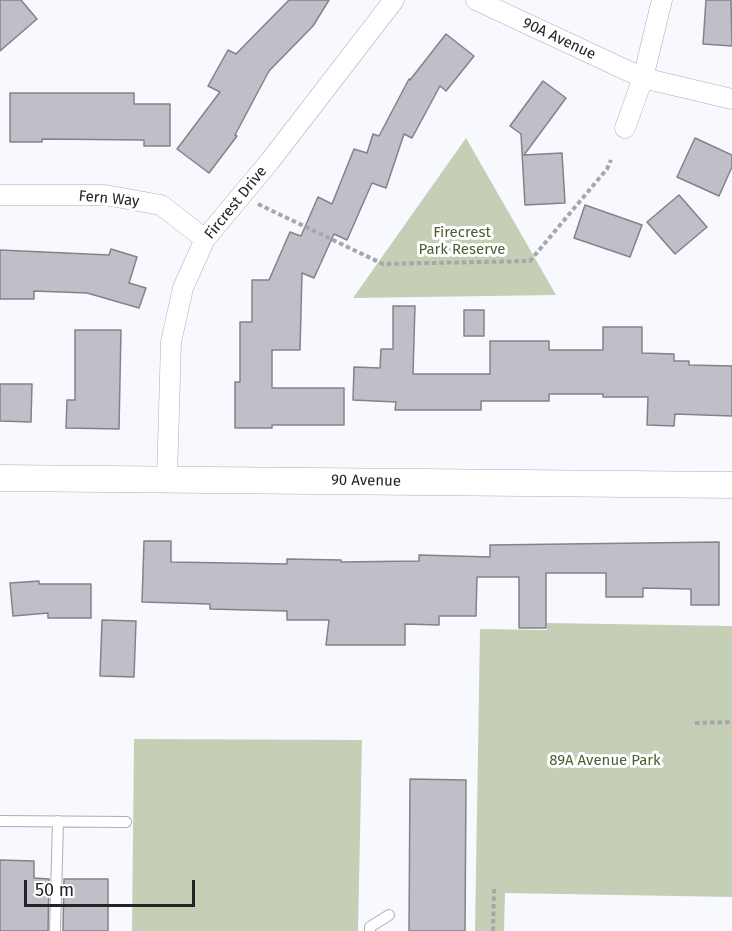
<!DOCTYPE html>
<style>
body{margin:0}
#map{position:relative;width:732px;height:931px;overflow:hidden;background:#f8f9fe;font-family:"Fira Sans",sans-serif}
canvas{display:block}
.scale{position:absolute;left:24px;top:880px;width:171px;height:27px;box-sizing:border-box;border:3px solid #232426;border-top:0;padding-left:8px;font-size:18px;line-height:21px;white-space:nowrap;color:#232426;-webkit-text-stroke:4px #fff;paint-order:stroke}
</style>
<div id="map">
<canvas width="732" height="931"></canvas>
<div class="scale">50 m</div>
</div>
<script>
const g = document.querySelector('canvas').getContext('2d');
g.lineJoin = 'round';
function fillPath(path, color) {
  g.fillStyle = color;
  g.fill(path, 'evenodd');
}
function stroke(path, color, width, dash) {
  g.strokeStyle = color;
  g.lineWidth = width;
  g.lineCap = dash ? 'butt' : 'round';
  g.setLineDash(dash || []);
  g.stroke(path);
}
function write(font, color, halo, rows, align = 'center') {
  g.font = font + ' "Fira Sans",sans-serif';
  g.lineWidth = 6;
  g.setLineDash([]);
  g.textBaseline = 'middle';
  g.strokeStyle = halo;
  g.fillStyle = color;
  for (const [text, x, y, turn = 0] of rows) {
    g.save();
    g.translate(x, y);
    g.rotate((+turn || 0) * Math.PI / 180);
    g.textAlign = isNaN(turn) ? turn : align;
    if (halo) g.strokeText(text, 0, 0);
    g.fillText(text, 0, 0);
    g.restore();
  }
}
fillPath(new Path2D(`
 M466 138 556 295 353 298Z
 M547 623 732 626V897L505 893 504 931H475L480 629 547 630Z
 M134 739 362 740 358 931H132Z`), '#c4cfb6');
const building = new Path2D(`
 M0 0H21L37 19 0 51Z
 M289 0H329L313 26 269 71 235 135 237 136 209 173 177 149 220 92 208 86 228 50 236 54Z
 M706 0H731L732 46 703 44Z
 M446 34 474 56 446 91 440 86 412 138 404 134 386 188 372 183 347 240 334 234 314 278 302 273 300 350H272V388H344V425H272V428H235V382H240V322H252V280H269L290 232 301 236 318 197 332 204 354 149 367 153 373 134 379 136 409 79 410 80Z
 M543 81 566 98 524 155 562 153 565 203 525 205 521 134 510 126Z
 M10 93H134V104H170V146H144V140L42 139V142H10Z
 M695 138 732 155V167L719 196 677 177Z
 M679 195 707 227 675 254 647 222Z
 M585 205 642 225 630 257 574 238Z
 M111 249 137 257 129 283 146 288 139 308 87 293 34 291V299H0V250L109 255Z
 M393 306H415L413 374H490V341H549V350H603V327H642V353L674 354V361H689V365L732 366V416L675 414 674 426 647 425 648 397H603V394H549V401H481V410H395L396 402 353 400 354 367 380 368 381 349H393Z
 M464 310H484V336H464Z
 M75 330H121L119 429 66 428 67 400H75Z
 M0 384H32L31 422 0 421Z
 M144 541H171V562L287 564V559L341 560V562L419 561V555L490 557V545L719 542V605H691V589L643 588V597H606V573H546V628H519V577H477L476 616H439V625L405 624V645H326L329 620H287V611L210 609V604L142 602Z
 M39 581V584H91V618H48V613L13 616 10 583Z
 M102 620 136 621 134 677 100 676Z
 M410 779 466 780 465 931H409Z
 M0 860 34 861V878L49 879 48 931H0Z
 M64 879H108V931H63Z`);
fillPath(building, '#bfc0c7');
stroke(building, '#82838a', 1.5);
const service = new Path2D(`
 M0 821 126 822
 M55 931 58 821
 M370 931V927L389 915`);
const minor = new Path2D(`
 M476 0 643 78 732 99
 M625 128 643 78 662 0
 M0 195H105L161 205 205 239
 M167 479 171 342 183 288 205 239 270 161 394 0`);
const tertiary = new Path2D(`
 M0 478 732 485`);
stroke(service, '#acaeb5', 12);
stroke(minor, '#acaeb5', 21);
stroke(tertiary, '#acaeb5', 27);
stroke(new Path2D(`
 M258 204 383 264 530 261 607 169 611 160
 M695 723 732 722
 M493 931 494 887`), '#a6a7ab', 4, [4.5, 3]);
stroke(service, '#fff', 10);
stroke(minor, '#fff', 20);
stroke(tertiary, '#fff', 26);
write('15px', '#232426', '#fff', [
 ["90A Avenue",559,39,25],
 ["Fern Way",109,199,5],
 ["Fircrest Drive",236,203,-51],
 ["90 Avenue",366,481,1]
]);
write('15px', '#4d5f2f', '#fff', [
 ["Firecrest",462,233],
 ["Park Reserve",462,250],
 ["89A Avenue Park",605,761]
]);
</script>
